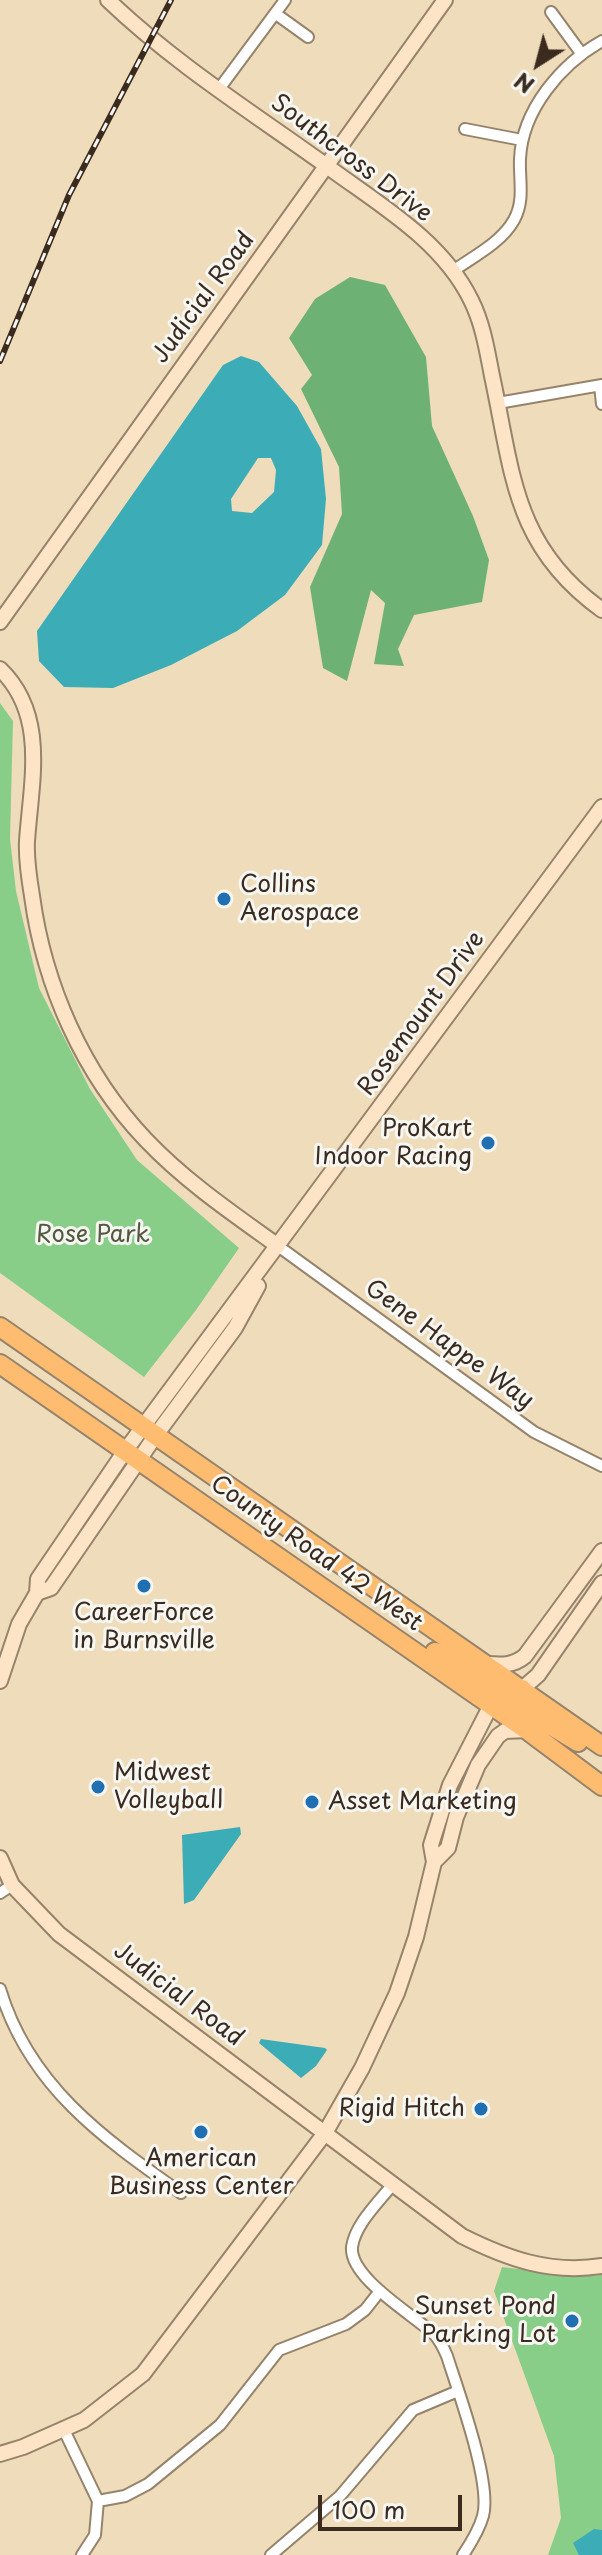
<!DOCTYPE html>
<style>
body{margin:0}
#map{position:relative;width:602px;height:2555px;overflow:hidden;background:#efdcba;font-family:"Playpen Sans",sans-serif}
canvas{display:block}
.north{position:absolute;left:498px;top:24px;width:80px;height:80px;-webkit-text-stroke:6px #f6f6f2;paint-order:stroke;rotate:216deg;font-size:22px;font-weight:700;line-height:32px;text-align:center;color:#3b2a1e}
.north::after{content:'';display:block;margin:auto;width:28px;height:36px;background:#3b2a1e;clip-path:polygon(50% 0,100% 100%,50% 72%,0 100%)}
.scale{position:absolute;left:318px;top:2495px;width:144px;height:36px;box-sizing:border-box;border:4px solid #3b2a1e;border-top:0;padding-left:10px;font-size:24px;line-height:28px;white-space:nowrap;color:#3b2a1e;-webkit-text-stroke:6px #f6f6f2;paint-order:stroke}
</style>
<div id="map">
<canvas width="602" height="2555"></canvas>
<div class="north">N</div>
<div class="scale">100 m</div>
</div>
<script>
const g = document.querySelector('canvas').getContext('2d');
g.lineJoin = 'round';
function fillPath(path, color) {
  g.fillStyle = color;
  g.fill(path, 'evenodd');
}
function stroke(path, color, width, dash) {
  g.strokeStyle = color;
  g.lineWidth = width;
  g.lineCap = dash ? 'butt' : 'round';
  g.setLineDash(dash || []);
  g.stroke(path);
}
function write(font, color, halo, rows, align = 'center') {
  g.font = font + ' "Playpen Sans",sans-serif';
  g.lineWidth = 6;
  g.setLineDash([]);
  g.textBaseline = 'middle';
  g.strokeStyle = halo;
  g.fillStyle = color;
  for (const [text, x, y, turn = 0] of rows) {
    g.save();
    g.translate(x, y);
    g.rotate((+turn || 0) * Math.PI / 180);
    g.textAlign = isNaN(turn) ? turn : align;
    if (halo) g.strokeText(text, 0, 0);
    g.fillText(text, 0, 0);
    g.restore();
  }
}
fillPath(new Path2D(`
 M0 703 13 721 10 839 16 891 39 988 90 1089 137 1160 239 1248 196 1310 144 1377 0 1273Z
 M502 2267 580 2276 602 2275V2555H548L561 2518 554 2456 494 2291Z`), '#88ce89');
fillPath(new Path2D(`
 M350 277 385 285 426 357 432 426 473 516 489 560 482 602 414 615 398 649 404 666 374 664 385 603 371 590 347 681 323 668 310 587 342 514 339 467 301 389 312 375 289 338 315 299Z`), '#6eb175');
fillPath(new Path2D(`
 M241 356 259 362 297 406 321 449 326 499 322 545 285 595 237 631 171 665 113 688 64 687 39 661 37 631 223 365ZM258 458H271L276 470 274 492 252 513 232 511 231 499Z
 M240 1827 241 1834 194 1900 184 1904 182 1835Z
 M261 2039 325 2048 327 2050 316 2066 301 2078 259 2043Z
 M594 2529 602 2530V2555H579L573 2543Z`), '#3cacb7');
const street = new Path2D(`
 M551 12 581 53
 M276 14 308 37
 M219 89 285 0
 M465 129 522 140
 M453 271C474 256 501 243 514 220 525 200 519 180 520 159 522 110 561 64 602 41
 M600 386 602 404
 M498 403 602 385
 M278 1246 534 1432 602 1466
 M0 1893 12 1885
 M0 1989C29 2086 103 2138 181 2193
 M392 2185C379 2202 355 2224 352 2247 349 2278 414 2315 435 2335 440 2341 444 2349 447 2356 458 2391 492 2483 483 2516 479 2530 471 2543 463 2555
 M64 2430 98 2501 95 2535 82 2555
 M98 2501 125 2496 148 2484 220 2425 279 2350 346 2324 365 2310 380 2291
 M271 2555 340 2496 413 2410 458 2391`);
const secondary = new Path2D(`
 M108 0C177 66 258 116 335 172 385 208 443 243 471 300 483 324 487 350 492 376 513 473 513 546 602 610
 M0 622 445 0
 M0 669C48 715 31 782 27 841 26 859 29 878 32 896 44 985 83 1074 146 1140 185 1181 232 1213 278 1246
 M37 1593 51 1588 156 1435 235 1328 258 1286
 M487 1664C501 1665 513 1666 525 1656L602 1551
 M0 1681 19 1624 37 1593 38 1579 125 1451 602 807
 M522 1689 538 1675 602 1583
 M0 1858 12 1885 59 1934 462 2236C508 2259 550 2274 602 2266
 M434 1862 448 1848 456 1817 478 1765 498 1736 505 1731 527 1730
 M0 2454 23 2447 84 2420 143 2374 325 2133 362 2068 397 1993 416 1937 434 1862 431 1845 450 1785 491 1705`);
const highway = new Path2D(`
 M0 1327 602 1746
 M0 1364 527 1730 602 1786
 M435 1652C461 1668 489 1695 522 1689
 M491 1705 522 1708 578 1742`);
stroke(street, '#95836c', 14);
stroke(secondary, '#95836c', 18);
stroke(highway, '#95836c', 22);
stroke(street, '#fff', 10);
stroke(secondary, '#fee4c6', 14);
stroke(highway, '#fdbc70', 18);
const rail = new Path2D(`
 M0 361 69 195 171 0`);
stroke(rail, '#3b2a1e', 6);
stroke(rail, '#f6f6f2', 3, [9]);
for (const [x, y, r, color] of [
 [224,899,8,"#1f6fb2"],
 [488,1143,8,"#1f6fb2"],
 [144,1586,8,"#1f6fb2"],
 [98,1787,8,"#1f6fb2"],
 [312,1802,8,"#1f6fb2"],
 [481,2109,8,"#1f6fb2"],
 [201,2132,8,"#1f6fb2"],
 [572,2321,8,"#1f6fb2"]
]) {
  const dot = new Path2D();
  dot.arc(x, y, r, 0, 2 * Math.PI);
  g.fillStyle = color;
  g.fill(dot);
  stroke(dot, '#f6f6f2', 3);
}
write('24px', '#3b2a1e', '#f6f6f2', [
 ["Southcross Drive",351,159,37],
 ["Judicial Road",204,298,-54],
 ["Rosemount Drive",422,1014,-54],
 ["Gene Happe Way",449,1345,36],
 ["County Road 42 West",316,1554,35],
 ["Judicial Road",178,1995,37]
]);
write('24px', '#3b2a1e', '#f6f6f2', [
 ["Collins",240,885],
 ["Aerospace",240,913],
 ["ProKart",472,1129,"right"],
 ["Indoor Racing",472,1157,"right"],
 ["CareerForce",144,1613,"center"],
 ["in Burnsville",144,1641,"center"],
 ["Midwest",114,1773],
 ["Volleyball",114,1801],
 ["Asset Marketing",328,1802],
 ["Rigid Hitch",465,2109,"right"],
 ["American",201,2159,"center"],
 ["Business Center",201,2187,"center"],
 ["Sunset Pond",556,2307,"right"],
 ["Parking Lot",556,2335,"right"]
], 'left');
write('24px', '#525b3e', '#f6f6f2', [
 ["Rose Park",93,1235]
]);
</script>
